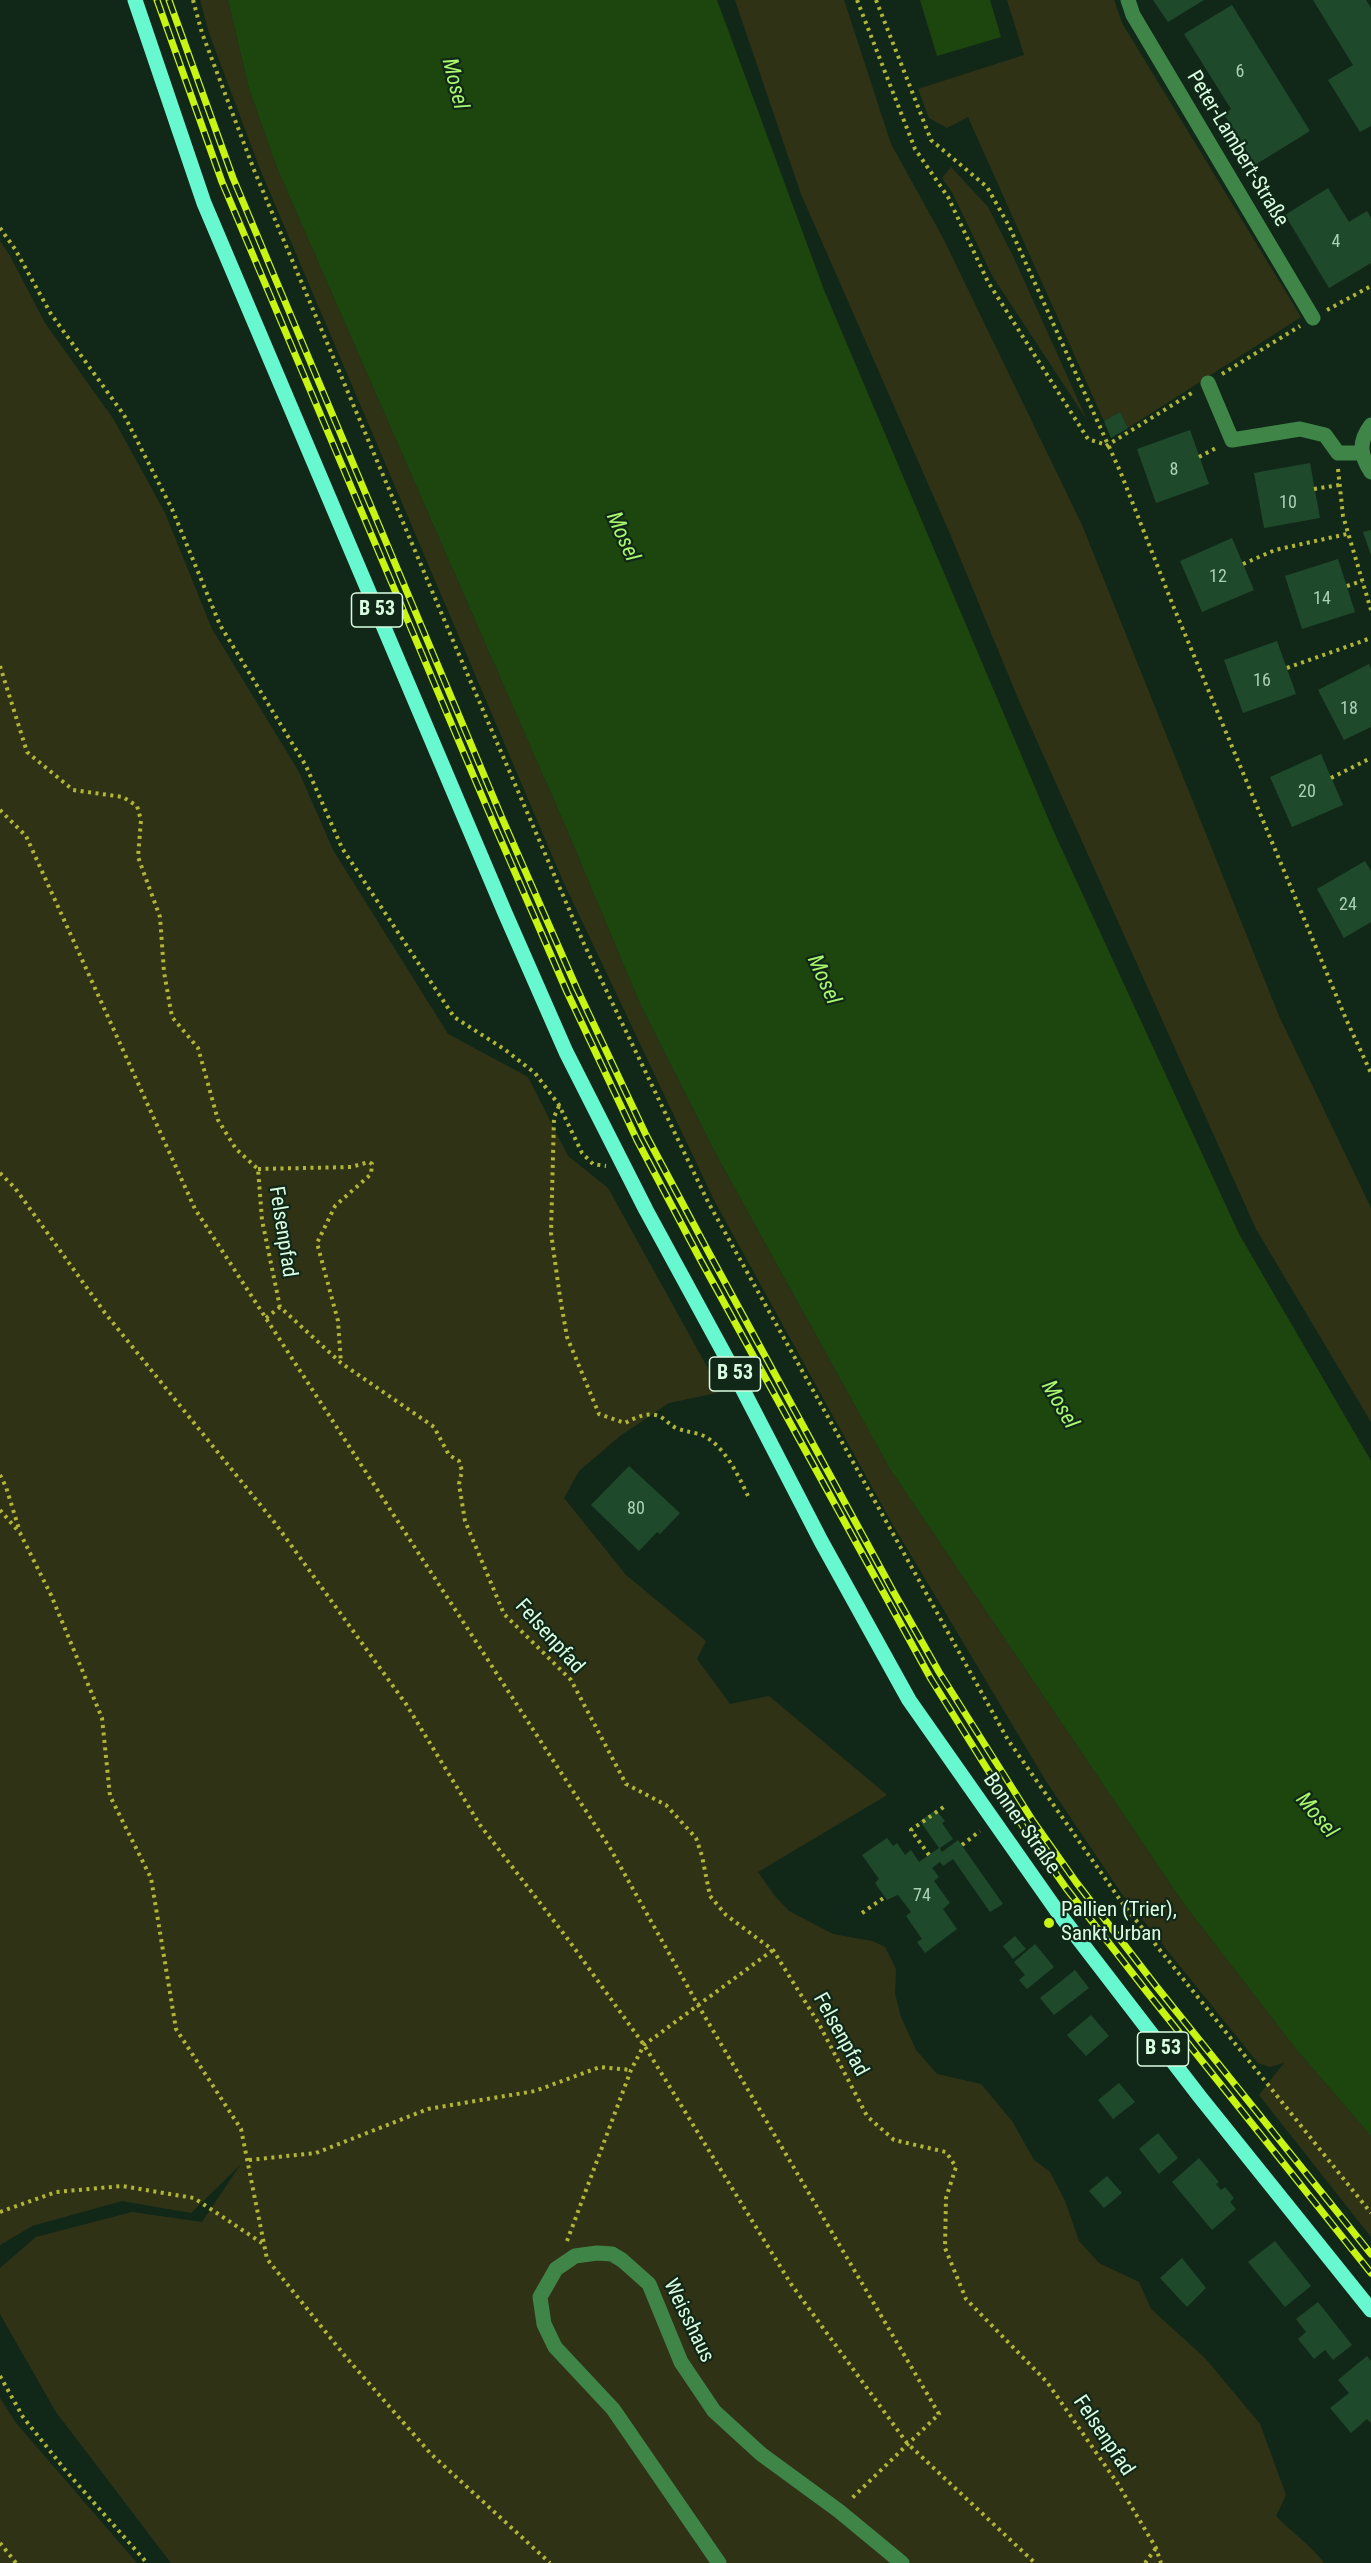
<!DOCTYPE html>
<meta charset="utf-8">
<style>
body{margin:0}
canvas{display:block;background:#112818}
</style>
<canvas width="1371" height="2563"></canvas>
<script>
const g = document.querySelector('canvas').getContext('2d');
g.lineJoin = 'round';
function fillPath(path, color) {
  g.fillStyle = color;
  g.fill(path, 'evenodd');
}
function stroke(path, color, width, dash) {
  g.strokeStyle = color;
  g.lineWidth = width;
  g.lineCap = dash ? 'butt' : 'round';
  g.setLineDash(dash || []);
  g.stroke(path);
}
function write(font, color, halo, rows, align = 'center') {
  g.font = font + ' "Roboto Condensed",sans-serif';
  g.lineWidth = 4.5;
  g.setLineDash([]);
  g.textBaseline = 'middle';
  g.strokeStyle = halo;
  g.fillStyle = color;
  for (const [text, x, y, turn = 0] of rows) {
    g.save();
    g.translate(x, y);
    g.rotate((+turn || 0) * Math.PI / 180);
    g.textAlign = isNaN(turn) ? turn : align;
    if (halo) g.strokeText(text, 0, 0);
    g.fillText(text, 0, 0);
    g.restore();
  }
}
fillPath(new Path2D(`
 M200 0H228L249 89 277 168 567 830 640 1004 718 1158 890 1469 1184 1904 1296 2049 1371 2136V2237L1259 2095 1284 2063 1270 2067 1258 2063 1122 1894 1046 1781 893 1525 714 1200 563 881 260 169 209 33Z
 M735 0H844L891 144 943 238 1082 525 1279 1016 1371 1208V1422L1256 1229 1020 703 951 536 801 194Z
 M1007 0H1114L1122 23 1301 317 1128 428 1120 412 1104 421 968 117 947 128 929 118 918 89 1024 55Z
 M951 167 988 207 1013 256 1087 420 993 277 952 192 942 178Z
 M0 241 9 254 45 323 114 420 165 513 212 629 299 772 333 850 448 1034 528 1077 568 1156 608 1188 721 1392 669 1403 620 1436 579 1471 564 1498 626 1575 706 1641 697 1659 730 1704 769 1696 887 1795 758 1872 774 1895 789 1911 833 1934 872 1941 885 1947 896 1969 895 1994 901 2017 916 2050 937 2074 981 2084 1012 2121 1034 2160 1050 2172 1065 2201 1079 2241 1099 2263 1139 2282 1151 2309 1205 2358 1260 2424 1286 2495 1276 2516C1291 2532 1311 2545 1324 2563H171L56 2412 0 2314V2268L36 2237 132 2212 202 2222 241 2164 191 2213 122 2201 32 2226 0 2245Z
 M0 2398 16 2423 137 2563H0Z`), '#303215');
fillPath(new Path2D(`
 M228 0H717L824 290 1053 830 1239 1234 1371 1461V2136L1296 2049 1184 1904 890 1469 718 1158 640 1004 567 830 277 168 249 89Z
 M920 0H990L1001 37 937 56Z`), '#1c460d');
fillPath(new Path2D(`
 M1153 0H1204L1168 22Z
 M1313 0H1366L1371 8V126L1360 132 1328 80 1353 65Z
 M1232 5 1310 131 1255 165 1224 114 1231 109 1184 34Z
 M1328 188 1349 222 1367 211 1371 218V263L1329 288 1285 215Z
 M1120 412 1128 428 1111 438 1104 421Z
 M1190 430 1209 484 1156 503 1137 449Z
 M1310 463 1320 518 1264 528 1254 473Z
 M1371 530V555L1363 532Z
 M1232 538 1254 590 1202 612 1180 561Z
 M1338 559 1355 612 1302 629 1285 576Z
 M1277 641 1296 694 1243 713 1224 660Z
 M1369 664 1371 669V727L1344 740 1318 690Z
 M1321 754 1343 805 1292 827 1270 777Z
 M1365 861 1371 871V922L1344 938 1317 889Z
 M629 1466 680 1513 660 1534 657 1532 639 1551 591 1505Z
 M936 1810 945 1821 942 1823 953 1839 940 1848 942 1852 958 1840 1003 1904 990 1912 953 1859 943 1866 940 1862 932 1868 939 1877 934 1881 950 1903 943 1909 957 1929 925 1953 917 1942 922 1939 906 1916 911 1912 898 1895 887 1900 875 1883 879 1879 862 1855 887 1838 893 1846 897 1843 905 1855 911 1850 919 1862 939 1848 920 1821Z
 M1015 1936 1026 1949 1013 1959 1003 1946Z
 M1035 1944 1054 1967 1027 1989 1019 1980 1025 1975 1014 1962Z
 M1075 1970 1089 1988 1054 2015 1040 1998Z
 M1091 2015 1109 2036 1086 2056 1067 2035Z
 M1119 2083 1135 2102 1113 2119 1098 2100Z
 M1158 2133 1178 2158 1159 2174 1139 2149Z
 M1199 2158 1219 2182 1216 2184 1221 2190 1225 2187 1234 2198 1230 2202 1236 2209 1212 2230 1172 2182Z
 M1107 2176 1122 2193 1104 2208 1089 2191Z
 M1275 2241 1311 2286 1285 2307 1248 2262Z
 M1182 2258 1206 2288 1187 2307 1160 2278Z
 M1318 2302 1352 2345 1333 2360 1325 2350 1314 2359 1298 2339 1306 2332 1296 2319Z
 M1367 2356 1371 2361V2423L1367 2419 1351 2433 1330 2408 1349 2393 1338 2380Z`), '#1e492b');
stroke(new Path2D(`
 M193 0 202 33 254 170 454 643 584 944 708 1202 1008 1740 1123 1904 1371 2213
 M857 0 915 149 948 197 988 282 1088 439 1106 445
 M876 0 931 140 987 187 1009 226 1120 471 1174 608 1346 1019 1371 1073
 M0 228 15 249 51 314 124 415 172 509 220 625 306 766 342 848 454 1017 504 1049 535 1073 559 1105 582 1153 593 1164 606 1166
 M1327 310 1371 286
 M1222 374 1300 326
 M1106 446 1195 391
 M1199 457 1218 447
 M1338 469 1343 516 1371 610
 M1314 489 1339 485
 M1243 564 1275 550 1347 534
 M1347 586 1362 581
 M0 666 27 752 73 790 123 797 137 806 141 820 138 857 160 917 164 972 172 1017 198 1048 218 1120 236 1149 258 1169 262 1220 280 1307 341 1363 434 1427 449 1455 459 1461 462 1471 459 1484 465 1521 504 1614 571 1680 626 1784 666 1805 696 1838 702 1856 710 1896 726 1915 773 1950 819 2024 867 2116 894 2140 946 2152 956 2167 946 2198 945 2248 966 2299 1047 2382 1118 2484 1156 2548 1161 2563
 M1287 668 1371 638
 M1331 778 1371 758
 M0 810 26 836 195 1209 610 1848 698 2005 939 2414 850 2500
 M559 1106 554 1117 551 1233 560 1297 567 1337 599 1414 625 1423C637 1417 648 1411 661 1417 666 1420 670 1425 676 1428 684 1431 691 1432 699 1434 723 1442 738 1475 748 1496
 M258 1169 351 1167 369 1162 372 1164 371 1174 335 1206 317 1243 338 1321 341 1363
 M0 1173 15 1188 105 1313 275 1523 406 1704 480 1825 567 1938 644 2045 791 2284 907 2443 1035 2563
 M266 1318 280 1307
 M0 1475 6 1487 19 1529
 M0 1510 20 1533 51 1595 102 1718 110 1796 151 1878 176 2029 241 2129 267 2259 345 2356 431 2454 550 2563
 M962 1845 980 1831
 M929 1855 911 1830 945 1806
 M862 1913 885 1897
 M249 2160 316 2153 428 2109 535 2091 600 2067 631 2070
 M0 2212 56 2192 122 2186 194 2198 262 2243
 M567 2241 631 2070 644 2045 773 1950
 M0 2376 23 2417 66 2471 147 2563
 M0 2543 16 2563
 M1145 2563 1156 2548`), '#b1b636', 4, [3, 4.5]);
stroke(new Path2D(`
 M1128 0 1133 15 1313 318
 M1208 383 1232 440 1300 429 1325 435 1338 453H1361
 M1371 425C1358 442 1360 455 1371 472
 M719 2563 613 2409 555 2347 544 2324 540 2297 556 2269 575 2256 597 2253 612 2254 622 2260 649 2284 681 2362 714 2411 761 2454 839 2511 902 2563`), '#3f8548', 15);
stroke(new Path2D(`
 M135 0 204 203 505 913 566 1052 646 1210 726 1357 821 1541 909 1700 1057 1911 1200 2097 1371 2310`), '#67f8d0', 15);
const rail = new Path2D(`
 M157 0 222 182 493 822 567 992 637 1140 700 1259 931 1679 1024 1828 1066 1888 1147 1992 1371 2273
 M169 0 233 178 502 818 577 989 646 1135 709 1253 893 1591 939 1672 1033 1821 1076 1882 1156 1986 1371 2254`);
stroke(rail, '#c7f410', 7);
stroke(rail, '#112818', 4.5, [14]);
for (const [x, y, r, color] of [
 [1049,1923,6,"#c7f410"]
]) {
  const dot = new Path2D();
  dot.arc(x, y, r, 0, 2 * Math.PI);
  g.fillStyle = color;
  g.fill(dot);
  stroke(dot, '#112818', 2);
}
write('18px', '#abd0b4', null, [
 ["6",1240,72],
 ["4",1336,242],
 ["8",1174,470],
 ["10",1288,503],
 ["12",1218,577],
 ["14",1322,599],
 ["16",1262,681],
 ["18",1349,709],
 ["20",1307,792],
 ["24",1348,905],
 ["80",636,1509],
 ["74",922,1896]
]);
for (const [x, y, w] of [
 [377,610,51],
 [735,1374,51],
 [1163,2049,51]
]) {
  const box = new Path2D();
  box.roundRect(x - w / 2, y - 17, w, 34, 4.5);
  g.fillStyle = '#112818';
  g.fill(box);
  stroke(box, '#dafde2', 1.5);
}
write('bold 20px', '#dafde2', null, [
 ["B 53",377,610],
 ["B 53",735,1374],
 ["B 53",1163,2049]
]);
write('21px', '#dafde2', '#112818', [
 ["Peter-Lambert-Straße",1237,149,59],
 ["Felsenpfad",282,1232,81],
 ["Felsenpfad",549,1637,48],
 ["Bonner Straße",1021,1824,55],
 ["Felsenpfad",840,2035,61],
 ["Weisshaus",688,2321,64],
 ["Felsenpfad",1103,2436,56]
]);
write('21px', '#dafde2', '#112818', [
 ["Pallien (Trier),",1061,1911],
 ["Sankt Urban",1061,1935]
], 'left');
write('italic 22px', '#aaf86d', '#112818', [
 ["Mosel",454,84,76],
 ["Mosel",622,537,66],
 ["Mosel",823,980,66],
 ["Mosel",1059,1405,60],
 ["Mosel",1316,1816,50]
]);
</script>
